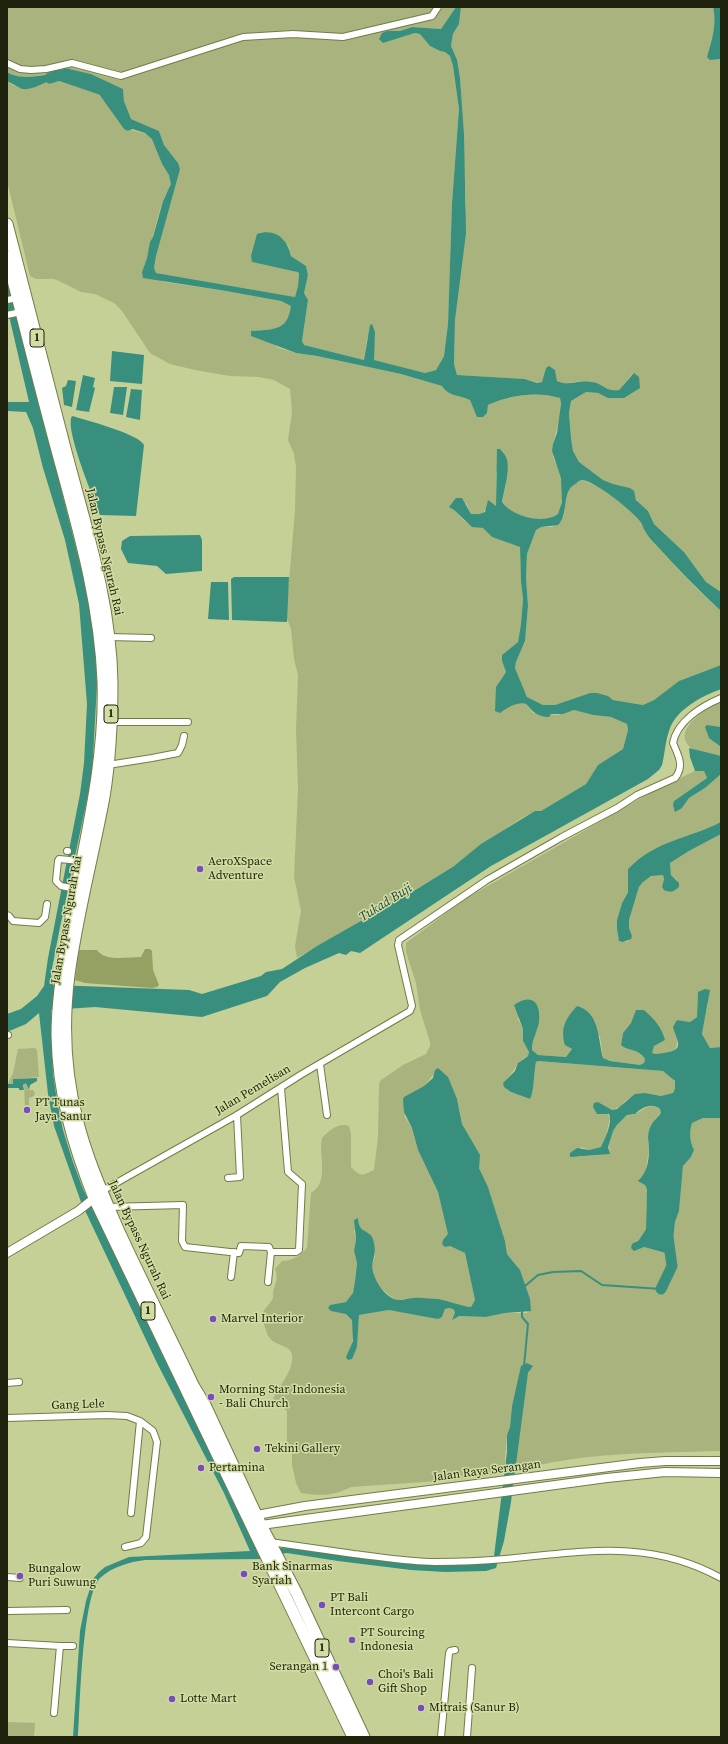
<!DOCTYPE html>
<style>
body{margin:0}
#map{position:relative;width:728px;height:1744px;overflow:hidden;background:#c5d097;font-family:"Source Serif 4",serif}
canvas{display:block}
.frame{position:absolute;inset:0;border:8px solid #1f220c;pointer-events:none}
</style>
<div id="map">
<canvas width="728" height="1744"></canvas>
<div class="frame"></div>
</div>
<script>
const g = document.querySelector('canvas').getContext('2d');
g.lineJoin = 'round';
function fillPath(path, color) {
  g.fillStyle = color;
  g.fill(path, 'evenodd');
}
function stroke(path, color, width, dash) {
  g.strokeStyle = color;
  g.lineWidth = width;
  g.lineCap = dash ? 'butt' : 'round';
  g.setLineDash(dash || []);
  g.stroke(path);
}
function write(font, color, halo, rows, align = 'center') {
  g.font = font + ' "Source Serif 4",serif';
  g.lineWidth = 3;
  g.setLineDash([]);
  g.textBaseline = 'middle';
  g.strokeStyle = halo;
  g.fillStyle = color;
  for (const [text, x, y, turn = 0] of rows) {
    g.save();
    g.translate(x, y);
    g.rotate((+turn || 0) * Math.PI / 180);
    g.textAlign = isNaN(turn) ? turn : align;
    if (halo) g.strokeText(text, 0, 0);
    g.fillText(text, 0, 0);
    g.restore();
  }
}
fillPath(new Path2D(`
 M7 7H456L441 29 412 27 400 31H387L383 43 415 33 421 34 430 46 440 51 445 52 450 56 453 66 459 109 452 203 448 324 444 356 436 370 425 373 373 360 375 332 367 338 364 360 304 345 302 341 308 300 304 293 308 275 306 266 291 256 288 245 252 262 297 272 299 273 298 286 295 297 156 273 154 268 156 256 178 163 164 145 159 131 131 119 124 101 123 89 91 74 65 68C52 75 20 81 7 72Z
 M461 7H713C717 24 712 40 708 56L710 60 721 59V592L706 582 684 552 654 524 648 511 638 502 630 488 613 484 603 480 579 462 573 451 571 438 569 413 571 401 586 392 598 393 608 398H624L633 373 619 390C605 392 599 381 586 381 575 381 567 386 557 381L555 370 546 368 543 380 540 383 525 379 457 375 454 364 455 320 466 203 460 78 451 46 453 34 459 24Z
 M69 76C80 81 112 91 116 101 120 109 119 120 126 127 132 132 144 131 151 137 157 142 158 155 161 162 164 169 172 175 171 184 170 189 165 195 163 200 155 224 151 249 142 272L164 282 226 291 281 301 292 306C290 311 289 318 286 322 279 331 261 330 251 331L279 348 296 353 317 356 401 374 442 386C449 397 460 395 470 400L478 417 487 413 488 405 490 404C513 395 536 391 560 398 564 418 551 437 553 457 554 462 558 466 560 471 565 483 563 503 558 514 543 525 512 516 502 502L506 484 496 471V506L491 504C481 512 487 514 471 514L466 503 454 510C462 519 470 528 483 528L492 537 520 547 521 582 523 599 521 624 518 642 502 655V661L506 672 499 682 510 706 515 703 526 704 533 713 557 715 574 710 593 715 611 717 627 724 628 730 623 749 598 765 586 784 541 811C526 812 509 827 496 835 480 845 467 857 452 867 401 899 349 928 297 958L295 946 301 911 294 877 298 789 296 730 298 675 294 659 291 629 286 616 295 511 296 466 294 454 288 440 292 412 290 389 274 380 259 377 230 376 195 370 170 364 150 353 122 311 114 303 95 294 81 292 59 281 54 279H36L30 276 7 181V81L14 86 46 82Z
 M582 480 599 487 629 509 640 521 648 537 696 588 721 611V665L679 681 654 700 643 705 613 700 608 696 590 693 555 705H543L527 697 515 668 516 662 525 641 528 606 526 577 527 554 536 530 541 527H552L564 516C566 501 565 486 582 480Z
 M721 700V727L707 725 715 743 721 747V756C687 755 669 736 703 712 708 707 714 702 721 700Z
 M695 771H704L707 778 674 801 682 808 689 798 705 788 721 774V822C688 839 656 840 628 869V891L622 903 617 920 619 941 627 942 632 936 629 928V920L639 887 642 883 651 876 663 875 664 879 662 887 668 892 676 890 677 880 671 875 670 863 689 851 721 834V1047L710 1048 702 1034 708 1003 698 992 697 1017 690 1022 677 1020 674 1031C679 1039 678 1042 675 1050 670 1053 657 1056 652 1053 652 1047 655 1043 661 1042L636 1011 631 1023 623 1033 621 1045C629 1052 637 1048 645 1059L644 1063 640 1065 610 1061 603 1058 600 1037 596 1030 595 1021 569 1047 572 1049 566 1057 538 1055 532 1050 534 1035 538 1027 517 1017 523 1029V1041L529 1052 528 1056C517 1060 514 1072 506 1080L511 1092 530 1099C534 1094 534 1071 536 1062L537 1061 663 1071C672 1076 679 1083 674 1093L661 1096 645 1093 626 1100 621 1106 612 1110 598 1102 610 1118 606 1135 601 1147 589 1150 581 1147 578 1157C591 1153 597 1159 610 1150 604 1137 618 1123 628 1115 640 1117 647 1099 660 1109L661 1113 655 1119 648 1141 649 1149 645 1175V1185L647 1189 646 1229 639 1240 635 1241 640 1248 644 1247 668 1254 672 1250 675 1222 679 1211 683 1166 691 1157 694 1150C690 1141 689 1133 692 1123L703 1118H721V1451C652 1453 582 1452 515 1471 518 1447 521 1382 532 1366L527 1363 515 1394 512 1406 510 1427 507 1435 504 1473 452 1480 351 1487C334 1496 320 1496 301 1493L296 1483 292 1465V1447L287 1441V1411L273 1399C279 1386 290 1375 292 1361 295 1343 276 1348 269 1337 268 1337 262 1319 262 1317 262 1309 270 1305 273 1298 273 1297 273 1294 273 1292 275 1284 279 1278 275 1269L282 1261C291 1261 303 1255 307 1247L311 1193C330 1182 318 1156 322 1138 329 1131 338 1122 349 1126L351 1134V1167C361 1177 361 1176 374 1170L378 1137 379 1084 381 1080 403 1065 426 1054 430 1046V1042L420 1010 416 983 406 952V943L465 899 657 789ZM434 1074 459 1108 462 1124 479 1155V1168L488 1187 505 1241 507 1254 518 1267 530 1299 527 1313H505L486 1317 459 1316 452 1319 455 1312 453 1309 450 1308 445 1309 442 1317 389 1310 359 1315 357 1347 348 1352C354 1342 359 1317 343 1312 338 1310 332 1312 328 1308L330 1305 346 1302 352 1296 354 1289 357 1263 354 1251 356 1239 354 1232 358 1218C358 1227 361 1231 370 1233L375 1256 371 1268 372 1272 377 1285 390 1296 397 1300 415 1298 471 1307 475 1300 465 1253 450 1246 446 1237 449 1235 438 1192 418 1150 412 1128 405 1117 404 1097 424 1086Z
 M35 1048 37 1050 39 1077 13 1079V1084H8L13 1073 18 1049Z
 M24 1083 27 1084 28 1090H33L35 1093 34 1096 29 1098V1111H25Z
 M7 1722 35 1723 34 1737H7Z`), '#a8b37e');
fillPath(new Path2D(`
 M145 949H150L152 951 153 970 159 985 157 987 152 988 85 983 75 980 79 950H97C105 962 128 957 141 957Z`), '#95a162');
fillPath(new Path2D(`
 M456 7H461L459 24 453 34 451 46 457 60 460 78 464 135 466 233 455 320 454 364 457 375 525 379 537 383 542 382 546 368 549 366 555 370 557 381C569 387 580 379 592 382 604 384 606 392 619 390L634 373 639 377 640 388 624 398H608L598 393 586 392 571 401 569 413 571 438 573 451 579 462 603 480 613 484 630 488 634 491 636 500 648 511 654 524 684 552 706 582 721 592V611C698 590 677 568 656 545 652 541 648 537 645 531 643 528 642 523 639 520 631 510 595 481 582 480 581 480 577 482 577 483 560 491 570 513 558 525L541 527 536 530 527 554 526 577 528 606 525 641 516 662 515 668 527 697 543 705H555L590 693H597L608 696 613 700 643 705 654 700 679 681 721 665V689C702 696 675 710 669 731 665 742 665 754 662 765L659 770 648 779 491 866 360 953 351 951 346 955 339 953 305 968 280 982 267 996 202 1017 95 1007 51 1010 53 1074 57 1101 63 1130 73 1162 83 1189 215 1459 229 1494 254 1540 258 1551 281 1548 304 1549 385 1561H491L494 1556 507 1452V1435L510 1427 512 1406 521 1366 527 1363 533 1366 528 1373 511 1502 504 1541 496 1568 486 1571 445 1572 411 1570 338 1561 287 1553 281 1554 262 1559 145 1560C129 1562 112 1567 100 1578 82 1596 80 1708 78 1737H73L80 1631 86 1601 93 1579 99 1572 105 1567 129 1557 250 1551 224 1493 157 1363 81 1202 54 1126 48 1094 39 1013 26 1024 7 1032V1014L21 1009 37 996 44 986 48 958 80 794 84 763 87 704 79 604 65 540 43 468 33 428 26 412 7 411V402H29L7 307V277L86 587 94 635 97 684 92 776 59 932 51 974 53 985 189 990 202 994 261 976 266 972 282 969 317 946 412 892 454 866 481 844 525 817 535 811H541L586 784 598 765 623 749 628 730 627 724 611 717 593 715 574 710 563 714H551L549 717C538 717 533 712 526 704 515 702 509 707 500 713L495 711 496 687 506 672 502 661V655L518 642 521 624 523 599 521 582 520 547 492 537 483 528 472 527 454 510 449 507 456 498H462L471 514H479L485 512 488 500 496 506 497 449H500C502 452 505 454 506 457 511 467 504 491 502 502 512 516 543 525 558 514L562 502 561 478 552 451 553 444 557 433 561 404 560 398C536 391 512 395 490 404L488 405 487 413 483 417H477L470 400C460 395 449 397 442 386L401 374 317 356 296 353 251 336V331C261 330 280 331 286 321 289 317 290 311 291 306L281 301 226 291 143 278 142 272 147 258 150 242 153 237 163 201 171 184 169 175 162 164 152 139 145 133 126 127 121 120 116 100 112 95C103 91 77 77 69 76 52 74 39 91 22 89L7 81V72C20 81 52 76 65 68L91 74 123 89 124 101 131 119 159 131 164 145 178 163 180 169 156 256 154 268 156 273 295 297 298 286 299 273 297 272 252 262 251 256 257 234C276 228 287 239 291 256L306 266 308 275 304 293 308 300 302 341 304 345 364 360 370 325 372 324 375 332 374 360 425 373 436 370 444 356 448 324 452 203 459 109 453 66 450 56 445 52 440 51 430 46 420 34 415 33 383 43 379 39 382 33 387 31H400L412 27 441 29Z
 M713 7H721V59L710 60 707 57C712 40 717 24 713 7Z
 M112 351 144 355 142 384 110 381Z
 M83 375 95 378 93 387 95 388 89 412 76 410Z
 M68 380 76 381 72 407 64 405 62 388 66 386Z
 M114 387H127L123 415 110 413Z
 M131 389 142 390 140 420 126 417Z
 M72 416C86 420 139 434 144 445L136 516 100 515C94 499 64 428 72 416Z
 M200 535 202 540V571L166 574 157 566 128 563 121 549 122 541 130 536Z
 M234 577H289L287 622 232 620 231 579Z
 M211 582H228L229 620 208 619Z
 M707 725 721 727V747L709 738 705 727Z
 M689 748 721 756V774L705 788 689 798 682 808 675 812 673 805 674 801 707 778 704 771H695L690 757Z
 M721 822V834L689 851 670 863 671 875 679 883V887C674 892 670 893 664 890L662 887 664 879 663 875 651 876 642 883 639 887 629 920V928L632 936 631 939 623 942 619 941 617 928V920L622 903 628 892V869C656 840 688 839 721 822Z
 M705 989 710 990 702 1034 710 1048 721 1047V1118H703L692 1123C689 1133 690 1141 694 1150L691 1157 683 1166 679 1211 675 1222 672 1250 669 1254 644 1247 634 1251 631 1248 632 1244 639 1240 646 1229 647 1189 645 1185 638 1181C647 1173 649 1161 649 1149 649 1143 647 1137 649 1131 651 1123 656 1119 661 1113L660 1109C652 1102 642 1107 635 1114L627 1115 617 1125 613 1131 608 1147 610 1154 570 1157V1153L577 1148 589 1150 601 1147C605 1138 613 1123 609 1114H597L593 1107 594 1103 598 1102 612 1110 617 1109 635 1094 645 1093 661 1096 673 1093 675 1089V1081L663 1071 538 1061 536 1062C534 1071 534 1094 530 1099L511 1092 504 1087 503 1083 515 1071 518 1063 528 1056 529 1052 523 1041V1029L514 1005C532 993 541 1002 539 1022 537 1033 532 1038 532 1050L538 1055 566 1057 572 1049 565 1045C560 1028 566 1018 577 1006 600 1012 598 1040 603 1058L610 1061 640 1065 644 1063 645 1059C638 1048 629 1052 621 1045L623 1033 631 1023 636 1010H644C654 1019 661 1026 665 1040L654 1046 652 1053C657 1055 660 1053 664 1053 687 1050 676 1040 673 1027L677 1020 690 1022 697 1017 698 992Z
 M438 1068 448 1077 457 1099 462 1124 480 1155 479 1168 488 1187 505 1241 507 1254 520 1270 530 1299 531 1311 505 1313 486 1317 459 1316 452 1320 455 1312 453 1309 449 1308 445 1309 442 1317 438 1319 389 1310 359 1315 357 1347 352 1359 348 1360 346 1357 353 1341 352 1320 346 1314 331 1311 328 1308 330 1305 346 1302 353 1293 355 1281 357 1263 354 1251 356 1239 354 1220 358 1218C359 1237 371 1226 374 1243 377 1256 370 1262 373 1272 376 1283 386 1299 399 1300 404 1300 409 1298 414 1298 422 1297 430 1299 438 1299 450 1301 460 1306 471 1307L475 1300 465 1253 450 1246 445 1247 442 1244 443 1240 448 1234 438 1192 418 1150 412 1128 404 1112 403 1100 404 1097 424 1086 433 1078 435 1070Z
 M37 1078V1081L30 1085 29 1090 26 1083 23 1085 24 1090H19V1088H7V1084H13V1079Z`), '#398f7e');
stroke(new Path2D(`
 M525 1289V1286L538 1275 553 1272 581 1271 602 1285 661 1289
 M522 1311V1317L528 1324 524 1366`), '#398f7e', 2);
stroke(new Path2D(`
 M50 78 59 75 103 90 128 125
 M661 1289 672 1266 668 1237`), '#398f7e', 11);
const minor = new Path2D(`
 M7 63 20 69 31 70 46 69 72 63 121 76 243 37 293 34 343 37 432 16 438 7
 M7 300 18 298
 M7 315 21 312
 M109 637 151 638
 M111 722H188
 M108 765 152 758 178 753 182 745 184 736
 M67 851H68
 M76 889 61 886 56 881 58 861 59 859 81 861
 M7 915 9 916 13 921 39 923 45 917 47 904
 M7 1035H8
 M320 1064 327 1115
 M228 1178 240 1177 237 1115
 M102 1191 237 1115 302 1074 410 1011 412 1006 398 945 399 940 487 880 562 837 617 808 637 795 675 778C685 766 678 755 673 743 677 721 702 706 721 698
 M108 1207 183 1205 182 1241 185 1247 239 1253 241 1246 269 1247 271 1252
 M231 1277 234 1252
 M268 1282 271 1252H296L299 1250 302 1184 288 1172 281 1088
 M7 1383 19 1382
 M7 1418 107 1415 127 1416 140 1421 153 1431 157 1442 146 1537 141 1543 125 1547
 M131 1513 140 1421
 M270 1542C298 1546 326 1550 354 1554 381 1557 408 1562 435 1562 457 1562 483 1561 505 1559 582 1552 649 1538 721 1578
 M7 1577 20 1578
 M7 1611 67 1610
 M7 1643 60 1646 54 1713
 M60 1646H73
 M441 1737 449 1653 450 1651 455 1650
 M467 1737 472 1668`);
const tertiary = new Path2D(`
 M7 1253 78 1211 97 1196
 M257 1515 305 1506 640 1463 665 1461H721
 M261 1525 607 1478 665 1472 721 1473`);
const trunk = new Path2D(`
 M7 224C27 300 46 376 66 452 86 528 111 603 112 683 112 720 110 760 104 797 93 856 77 915 69 975 63 1022 65 1073 77 1119 86 1156 102 1192 117 1227 141 1280 168 1332 193 1385L205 1405 261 1525 296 1592 364 1737
 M7 257C24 323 40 388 58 454 78 528 100 603 103 681 106 767 82 850 68 934 63 967 57 1001 57 1035 58 1094 73 1144 94 1198L353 1737`);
stroke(minor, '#727c46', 8);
stroke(tertiary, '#727c46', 10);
stroke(trunk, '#727c46', 13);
stroke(minor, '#fff', 6);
stroke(tertiary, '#fff', 8);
stroke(trunk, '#fff', 11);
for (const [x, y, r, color] of [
 [200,869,4,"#794bc3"],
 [27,1110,4,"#794bc3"],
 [213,1319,4,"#794bc3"],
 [211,1397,4,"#794bc3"],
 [257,1449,4,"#794bc3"],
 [201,1468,4,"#794bc3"],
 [244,1574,4,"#794bc3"],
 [20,1576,4,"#794bc3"],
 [322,1605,4,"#794bc3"],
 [352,1640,4,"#794bc3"],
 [336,1667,4,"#794bc3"],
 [370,1682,4,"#794bc3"],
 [172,1699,4,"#794bc3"],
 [421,1708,4,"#794bc3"]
]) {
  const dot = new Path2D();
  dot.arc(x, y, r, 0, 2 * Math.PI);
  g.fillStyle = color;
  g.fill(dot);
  stroke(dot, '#d2dda3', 1.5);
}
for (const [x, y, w] of [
 [37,338,14],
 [111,714,14],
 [148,1311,14],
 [322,1648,14]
]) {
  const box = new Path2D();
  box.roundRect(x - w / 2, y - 9, w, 18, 3);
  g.fillStyle = '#d2dda3';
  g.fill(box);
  stroke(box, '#1f220c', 1);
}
write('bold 11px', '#1f220c', null, [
 ["1",37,338],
 ["1",111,714],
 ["1",148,1311],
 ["1",322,1648]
]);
write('12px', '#1f220c', '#d2dda3', [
 ["Jalan Bypass Ngurah Rai",104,552,77],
 ["Jalan Bypass Ngurah Rai",67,920,-80],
 ["Jalan Pemelisan",253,1090,-31],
 ["Jalan Bypass Ngurah Rai",139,1240,65],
 ["Gang Lele",78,1405,-2],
 ["Jalan Raya Serangan",487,1471,-7]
]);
write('12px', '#1f220c', '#d2dda3', [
 ["AeroXSpace",208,862],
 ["Adventure",208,876],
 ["PT Tunas",35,1103],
 ["Jaya Sanur",35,1117],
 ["Marvel Interior",221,1319],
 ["Morning Star Indonesia",219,1390],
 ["- Bali Church",219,1404],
 ["Tekini Gallery",265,1449],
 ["Pertamina",209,1468],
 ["Bank Sinarmas",252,1567],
 ["Syariah",252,1581],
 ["Bungalow",28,1569],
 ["Puri Suwung",28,1583],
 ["PT Bali",330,1598],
 ["Intercont Cargo",330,1612],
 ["PT Sourcing",360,1633],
 ["Indonesia",360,1647],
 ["Serangan 1",328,1667,"right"],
 ["Choi's Bali",378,1675],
 ["Gift Shop",378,1689],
 ["Lotte Mart",180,1699],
 ["Mitrais (Sanur B)",429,1708]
], 'left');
write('italic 13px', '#1f463d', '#d2dda3', [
 ["Tukad Buji",386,903,-32]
]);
</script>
